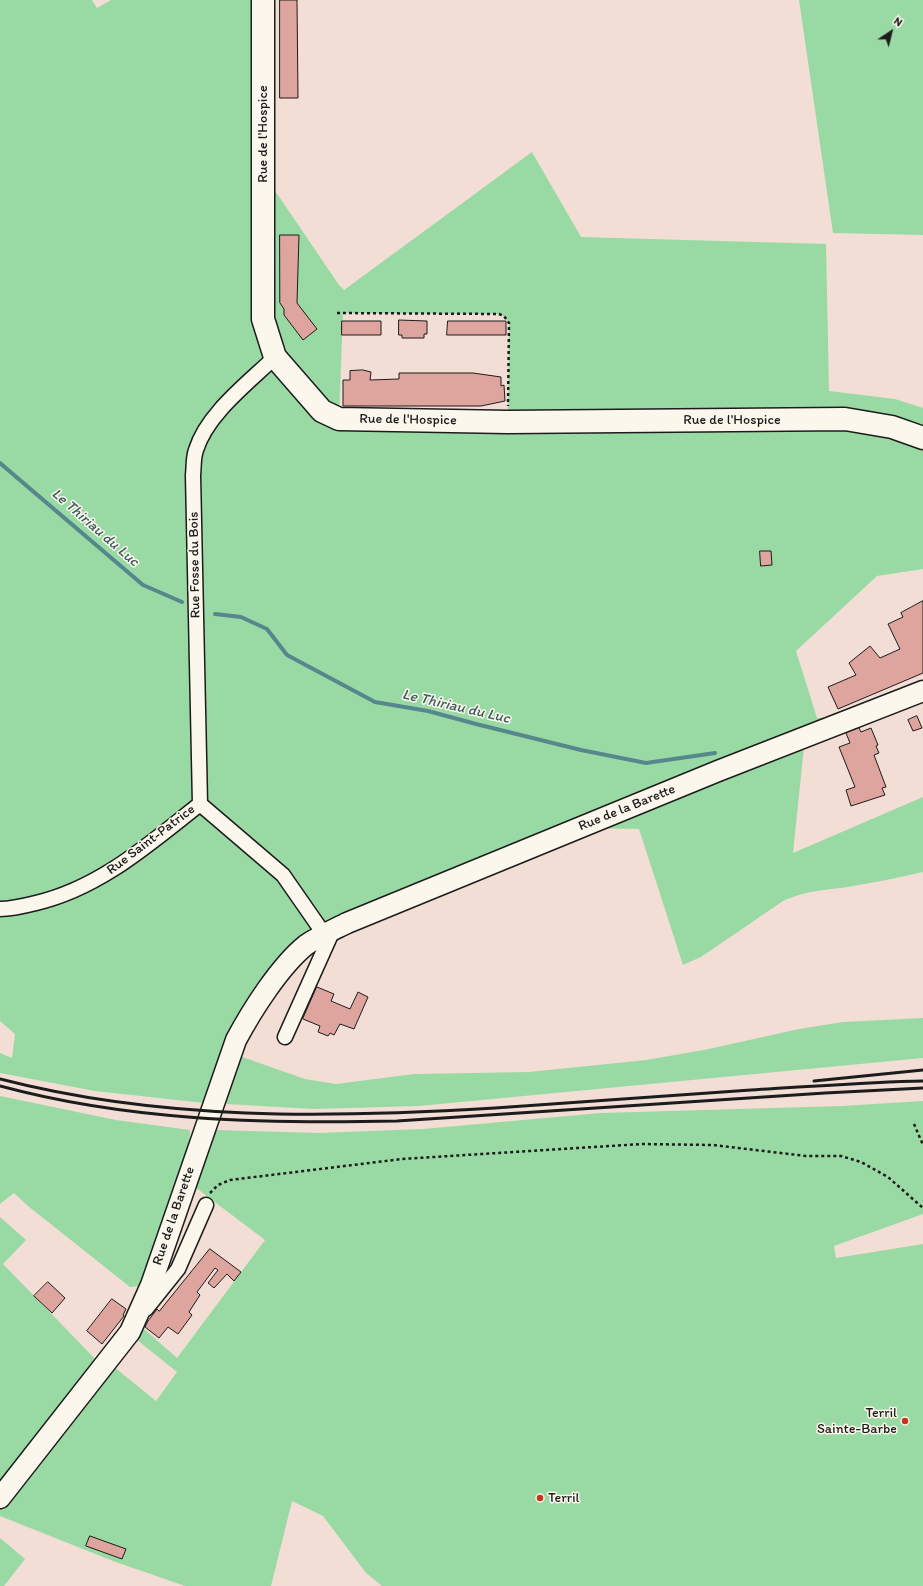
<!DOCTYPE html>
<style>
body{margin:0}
#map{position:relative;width:923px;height:1586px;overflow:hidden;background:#f2ded5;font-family:Itim,sans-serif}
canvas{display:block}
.north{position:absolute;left:871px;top:12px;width:40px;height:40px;-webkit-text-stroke:3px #fbf7ec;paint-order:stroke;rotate:35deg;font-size:11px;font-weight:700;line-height:16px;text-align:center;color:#1c1c1c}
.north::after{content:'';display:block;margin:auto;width:14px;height:18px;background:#1c1c1c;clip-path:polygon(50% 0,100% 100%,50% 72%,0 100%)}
</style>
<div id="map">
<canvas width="923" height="1586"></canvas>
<div class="north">N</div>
</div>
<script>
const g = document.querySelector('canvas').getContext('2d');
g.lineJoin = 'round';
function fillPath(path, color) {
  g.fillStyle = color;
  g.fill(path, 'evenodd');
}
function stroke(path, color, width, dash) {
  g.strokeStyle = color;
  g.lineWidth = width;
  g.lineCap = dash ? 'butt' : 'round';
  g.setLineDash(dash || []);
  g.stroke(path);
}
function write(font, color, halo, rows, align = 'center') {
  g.font = font + ' Itim,sans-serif';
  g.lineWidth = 3;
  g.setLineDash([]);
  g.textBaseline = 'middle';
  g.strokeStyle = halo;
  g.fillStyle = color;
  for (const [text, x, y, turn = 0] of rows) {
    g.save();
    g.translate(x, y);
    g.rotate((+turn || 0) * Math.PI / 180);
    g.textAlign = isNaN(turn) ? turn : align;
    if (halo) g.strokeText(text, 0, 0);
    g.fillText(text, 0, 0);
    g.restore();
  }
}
fillPath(new Path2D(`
 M0 0H92L97 8 111 0H263V173L339 285 344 290 532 152 581 237 826 244 829 391 895 399 923 408V569L877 576 796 651 817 718 859 716 805 737 793 853 923 797V872C898 878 872 883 847 887 822 891 807 890 783 901L701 957 683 965 639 829 579 828 306 946 231 1053 305 1079 336 1084 414 1074 529 1072 646 1060 704 1050 799 1029 843 1022 923 1018V1058L419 1106 314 1109 226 1104 231 1055 204 1103 95 1091 0 1073V1053L12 1058 15 1034 0 1021ZM343 313 499 314 504 316 509 323 508 422 339 419Z
 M799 0H923V235L833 233Z
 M0 1096 116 1120 190 1130 187 1180 217 1130 318 1133 423 1129 601 1113 842 1106 923 1101V1214L834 1246 836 1258 923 1244V1586H382L366 1573 323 1516 292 1501 271 1586H185L113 1561 0 1516V1217L26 1240 3 1264 103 1367 108 1362 156 1401 177 1372 136 1339V1322L177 1358 265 1240 187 1181 151 1285 130 1287 28 1206 14 1193 0 1204Z
 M0 1538 25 1559 4 1586H0Z`), '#99daa4');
stroke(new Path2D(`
 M0 463 143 585 182 602
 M215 614 241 617 267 629 287 655 375 702 428 711 476 724 581 750 646 763 715 753`), '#56878c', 4);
const building = new Path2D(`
 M280 0H297L298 98H280Z
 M280 235H299L297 303 317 329 303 340 284 315V309L280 303Z
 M399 320 427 321V334H424V338H402V335H399Z
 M342 321H381V335H342Z
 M448 321H506V335H447Z
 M363 370 371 372 370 380 399 379V373H473L501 377V386L504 385 505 401 481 406H343V380H350V371Z
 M760 551H771L772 565 761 566Z
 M923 601V673L838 709 828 687 856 675 849 663 870 646 880 658 900 649 888 624 903 617 901 613Z
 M917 716 922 728 913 731 908 720Z
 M859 728 861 732 871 728 878 745 876 746 879 753 874 755 886 787 882 788 885 795 851 806 846 790 855 787 839 747 850 743 846 733Z
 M317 987 334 994 331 1001 350 1009 358 992 368 997 354 1029 340 1024 334 1035 330 1033 328 1036 318 1032 320 1026 303 1019Z
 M210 1249 241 1272 234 1281 227 1274 214 1288 208 1283 218 1270 215 1268 197 1292 200 1295 189 1312 192 1315 178 1334 168 1327 159 1338 145 1327 148 1321 157 1309 159 1311Z
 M48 1282 65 1298 52 1313 34 1296Z
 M112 1299 126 1309 123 1315 124 1316 102 1344 87 1331Z
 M90 1536 126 1549 122 1559 86 1546Z`);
fillPath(building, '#dea49e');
stroke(building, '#1c1c1c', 1);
const street = new Path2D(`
 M200 804 193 475C194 467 193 458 196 450 207 414 248 383 275 357
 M200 804 283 875 324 934
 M0 909C12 909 24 906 36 903 100 888 149 844 200 804
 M285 1037 333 930
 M146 1309 178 1269 206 1205`);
const secondary = new Path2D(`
 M0 1498 130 1332 151 1285 236 1040C252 1010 280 966 306 945 319 936 333 930 347 923L718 771 923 691`);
const primary = new Path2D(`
 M263 0V319L275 357 322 411 339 419 508 422 845 419 892 427 923 438`);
stroke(street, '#1c1c1c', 17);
stroke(secondary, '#1c1c1c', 23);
stroke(primary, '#1c1c1c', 25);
stroke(new Path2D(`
 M337 313 499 314 504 316 509 323 508 406
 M914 1124 923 1145
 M210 1193 218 1185 230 1180 402 1159 642 1144 713 1145 806 1156H841L861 1162 888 1177 923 1208`), '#1c1c1c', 2.5, [3, 3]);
stroke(street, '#fbf7ec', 14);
stroke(secondary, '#fbf7ec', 20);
stroke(primary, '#fbf7ec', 22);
stroke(new Path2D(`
 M0 1079C162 1121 329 1118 495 1108 581 1102 666 1096 751 1090 808 1087 866 1082 923 1081
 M814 1081 923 1070
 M0 1086C129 1121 264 1124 397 1121L825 1093 923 1088`), '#1c1c1c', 3);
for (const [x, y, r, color] of [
 [905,1421,4,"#c8321e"],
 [540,1498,4,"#c8321e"]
]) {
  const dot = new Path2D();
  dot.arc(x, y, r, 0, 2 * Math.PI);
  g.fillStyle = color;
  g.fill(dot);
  stroke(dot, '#fbf7ec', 1.5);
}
write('14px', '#1c1c1c', '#fbf7ec', [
 ["Rue de l'Hospice",263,134,-90],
 ["Rue de l'Hospice",408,420,1],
 ["Rue de l'Hospice",732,420],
 ["Rue Fosse du Bois",195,565,-91],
 ["Rue de la Barette",627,808,-22],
 ["Rue Saint-Patrice",151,840,-37],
 ["Rue de la Barette",174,1216,-71]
]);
write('14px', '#1c1c1c', '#fbf7ec', [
 ["Terril",897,1413],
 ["Sainte-Barbe",897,1429],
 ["Terril",548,1498,"left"]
], 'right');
write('italic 15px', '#3e5a5d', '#fbf7ec', [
 ["Le Thiriau du Luc",95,528,41],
 ["Le Thiriau du Luc",456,707,13]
]);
</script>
